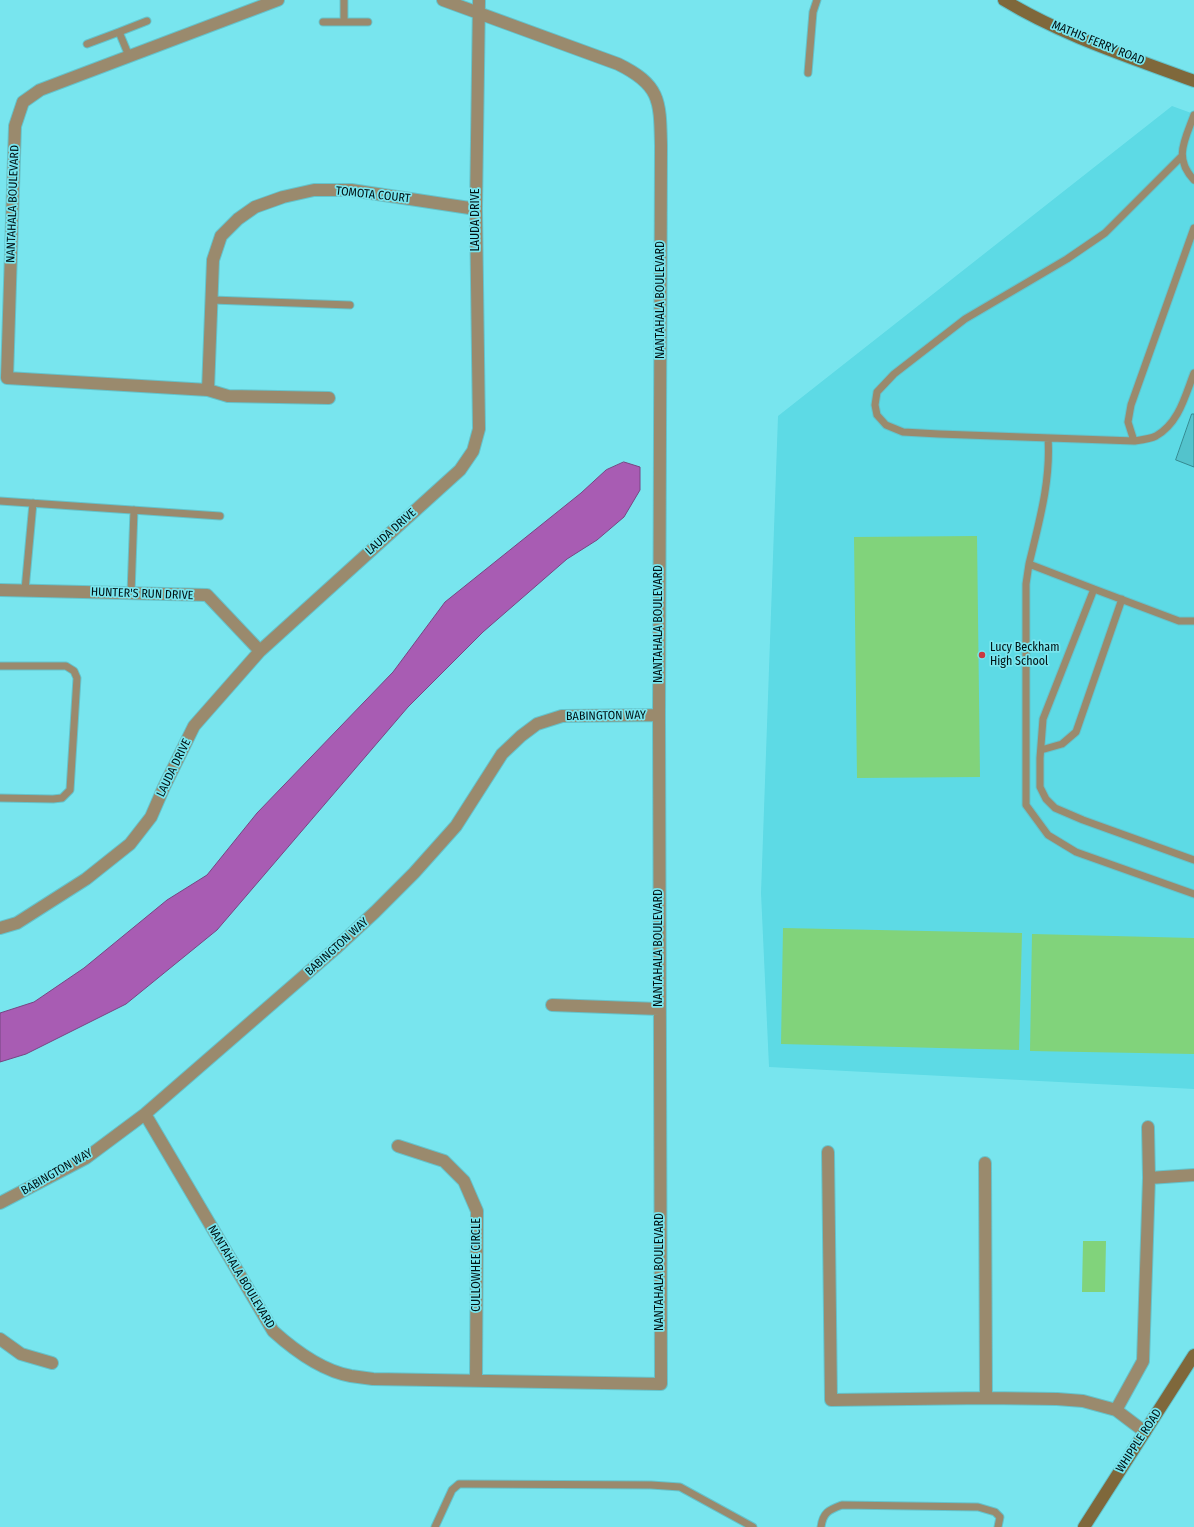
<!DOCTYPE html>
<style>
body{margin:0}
canvas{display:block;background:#78e5ee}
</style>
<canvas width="1194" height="1527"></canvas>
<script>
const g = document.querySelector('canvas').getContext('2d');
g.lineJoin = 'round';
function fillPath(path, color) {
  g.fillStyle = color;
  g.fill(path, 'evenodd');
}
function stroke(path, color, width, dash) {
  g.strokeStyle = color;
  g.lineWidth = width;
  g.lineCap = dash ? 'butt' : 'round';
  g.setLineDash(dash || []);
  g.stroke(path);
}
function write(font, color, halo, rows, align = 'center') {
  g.font = font + ' "Fira Sans Condensed",sans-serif';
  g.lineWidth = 3.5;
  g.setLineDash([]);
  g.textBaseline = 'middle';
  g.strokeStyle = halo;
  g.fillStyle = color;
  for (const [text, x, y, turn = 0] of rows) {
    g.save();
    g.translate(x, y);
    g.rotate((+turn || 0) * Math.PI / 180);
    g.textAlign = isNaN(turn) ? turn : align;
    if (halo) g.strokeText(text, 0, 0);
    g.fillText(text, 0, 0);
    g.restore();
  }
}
fillPath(new Path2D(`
 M1172 106 1194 114V1089L769 1067 761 893 778 416Z`), '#5ddae5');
fillPath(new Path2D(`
 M977 536 980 777 857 778 854 537Z
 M783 928 1022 933 1019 1050 781 1044Z
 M1032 934 1194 938V1054L1030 1051Z
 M1083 1241H1106L1105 1292H1082Z`), '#81d37b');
const water = new Path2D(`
 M624 462 640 467V490L624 517 597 540 567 559 483 632 408 707 217 930 126 1004 26 1054 0 1062V1013L34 1002 84 968 167 900 207 875 257 813 393 672 445 602 581 493 606 470Z`);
fillPath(water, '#a85cb3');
stroke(water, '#764683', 1);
const building = new Path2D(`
 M1192 414H1194V467L1176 460Z`);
fillPath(building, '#53c3cc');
stroke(building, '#358a91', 1);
const lane = new Path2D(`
 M323 22H344V0
 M344 22H368
 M119 32 147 21
 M87 44 119 32 129 56
 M808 73 813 12 817 0
 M1194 115C1185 140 1173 158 1194 180
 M1181 157 1105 233 1067 259 965 319 894 374 877 392 875 405 877 415 886 425 903 432 939 434 1134 441C1141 440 1150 439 1156 436 1179 423 1185 396 1194 373
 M212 300 350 305
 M1048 438C1051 481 1039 522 1029 564L1094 589
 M1134 441 1128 422 1131 405 1194 228
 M0 501 220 516
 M1029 564 1026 584V805L1048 835 1076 852 1194 894
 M25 590 33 503
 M131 593 134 510
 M1194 621H1179L1094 589 1043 719 1040 758V787L1046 799 1055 808 1083 820 1194 860
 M0 666H66L74 671 77 678 70 790 62 798 53 799 0 798
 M1041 750 1062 744 1076 732 1122 599
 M435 1527 452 1490 459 1484H466L651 1485 680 1487 753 1527
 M821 1527C823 1512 829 1510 842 1505L978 1507 995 1512 1000 1517 998 1527`);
const street = new Path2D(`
 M278 0 40 90 23 102 15 126 7 378 208 390 228 396 329 398
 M208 390 213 260 221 236 238 219 255 207 283 197 314 190H351L476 209
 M0 590 207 595 260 651
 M0 928 17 923 86 879 130 844 151 817 164 787 194 726 260 651 460 470 473 451 479 429 476 209 479 0
 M552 1005 659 1009
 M145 1114 273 1331C294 1350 323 1371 351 1376 358 1377 366 1378 373 1379L661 1384 659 715 661 146C660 101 661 85 618 64L443 0
 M398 1146 444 1161 464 1181 477 1211 476 1380
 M828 1152 831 1400 986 1398 1057 1399 1083 1401 1116 1410
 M985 1163 986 1398
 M1149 1178 1194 1175
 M0 1203 86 1158 145 1114 335 949 375 912 414 873 456 826 502 754 521 736 537 724 562 716 659 715
 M0 1339 21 1354 52 1363
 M1145 1432 1116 1410 1143 1361 1149 1178 1148 1127`);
const secondary = new Path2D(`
 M1004 0C1063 36 1130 57 1194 81
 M1084 1527 1194 1355`);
stroke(lane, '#65c3cb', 9);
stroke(street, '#65c3cb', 14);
stroke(secondary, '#65c3cb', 14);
stroke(lane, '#9a8a6d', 7);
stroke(street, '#9a8a6d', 12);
stroke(secondary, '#7f683b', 12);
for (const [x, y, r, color] of [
 [982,655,4,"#c93a40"]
]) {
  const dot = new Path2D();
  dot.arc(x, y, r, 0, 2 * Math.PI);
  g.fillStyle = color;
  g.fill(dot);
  stroke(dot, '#78e5ee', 1.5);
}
write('12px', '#001214', '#78e5ee', [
 ["MATHIS FERRY ROAD",1098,43,22],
 ["TOMOTA COURT",373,195,6],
 ["NANTAHALA BOULEVARD",13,204,-88],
 ["LAUDA DRIVE",476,220,-90],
 ["NANTAHALA BOULEVARD",661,300,-90],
 ["LAUDA DRIVE",391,532,-42],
 ["HUNTER'S RUN DRIVE",142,594,2],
 ["NANTAHALA BOULEVARD",659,624,-90],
 ["BABINGTON WAY",606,716,-1],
 ["LAUDA DRIVE",174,768,-64],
 ["BABINGTON WAY",337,947,-42],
 ["NANTAHALA BOULEVARD",659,948,-90],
 ["BABINGTON WAY",57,1172,-30],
 ["CULLOWHEE CIRCLE",477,1265,-90],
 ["NANTAHALA BOULEVARD",660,1272,-90],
 ["NANTAHALA BOULEVARD",241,1277,59],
 ["WHIPPLE ROAD",1139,1441,-57]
]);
write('12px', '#001214', '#78e5ee', [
 ["Lucy Beckham",990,648],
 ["High School",990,662]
], 'left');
</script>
